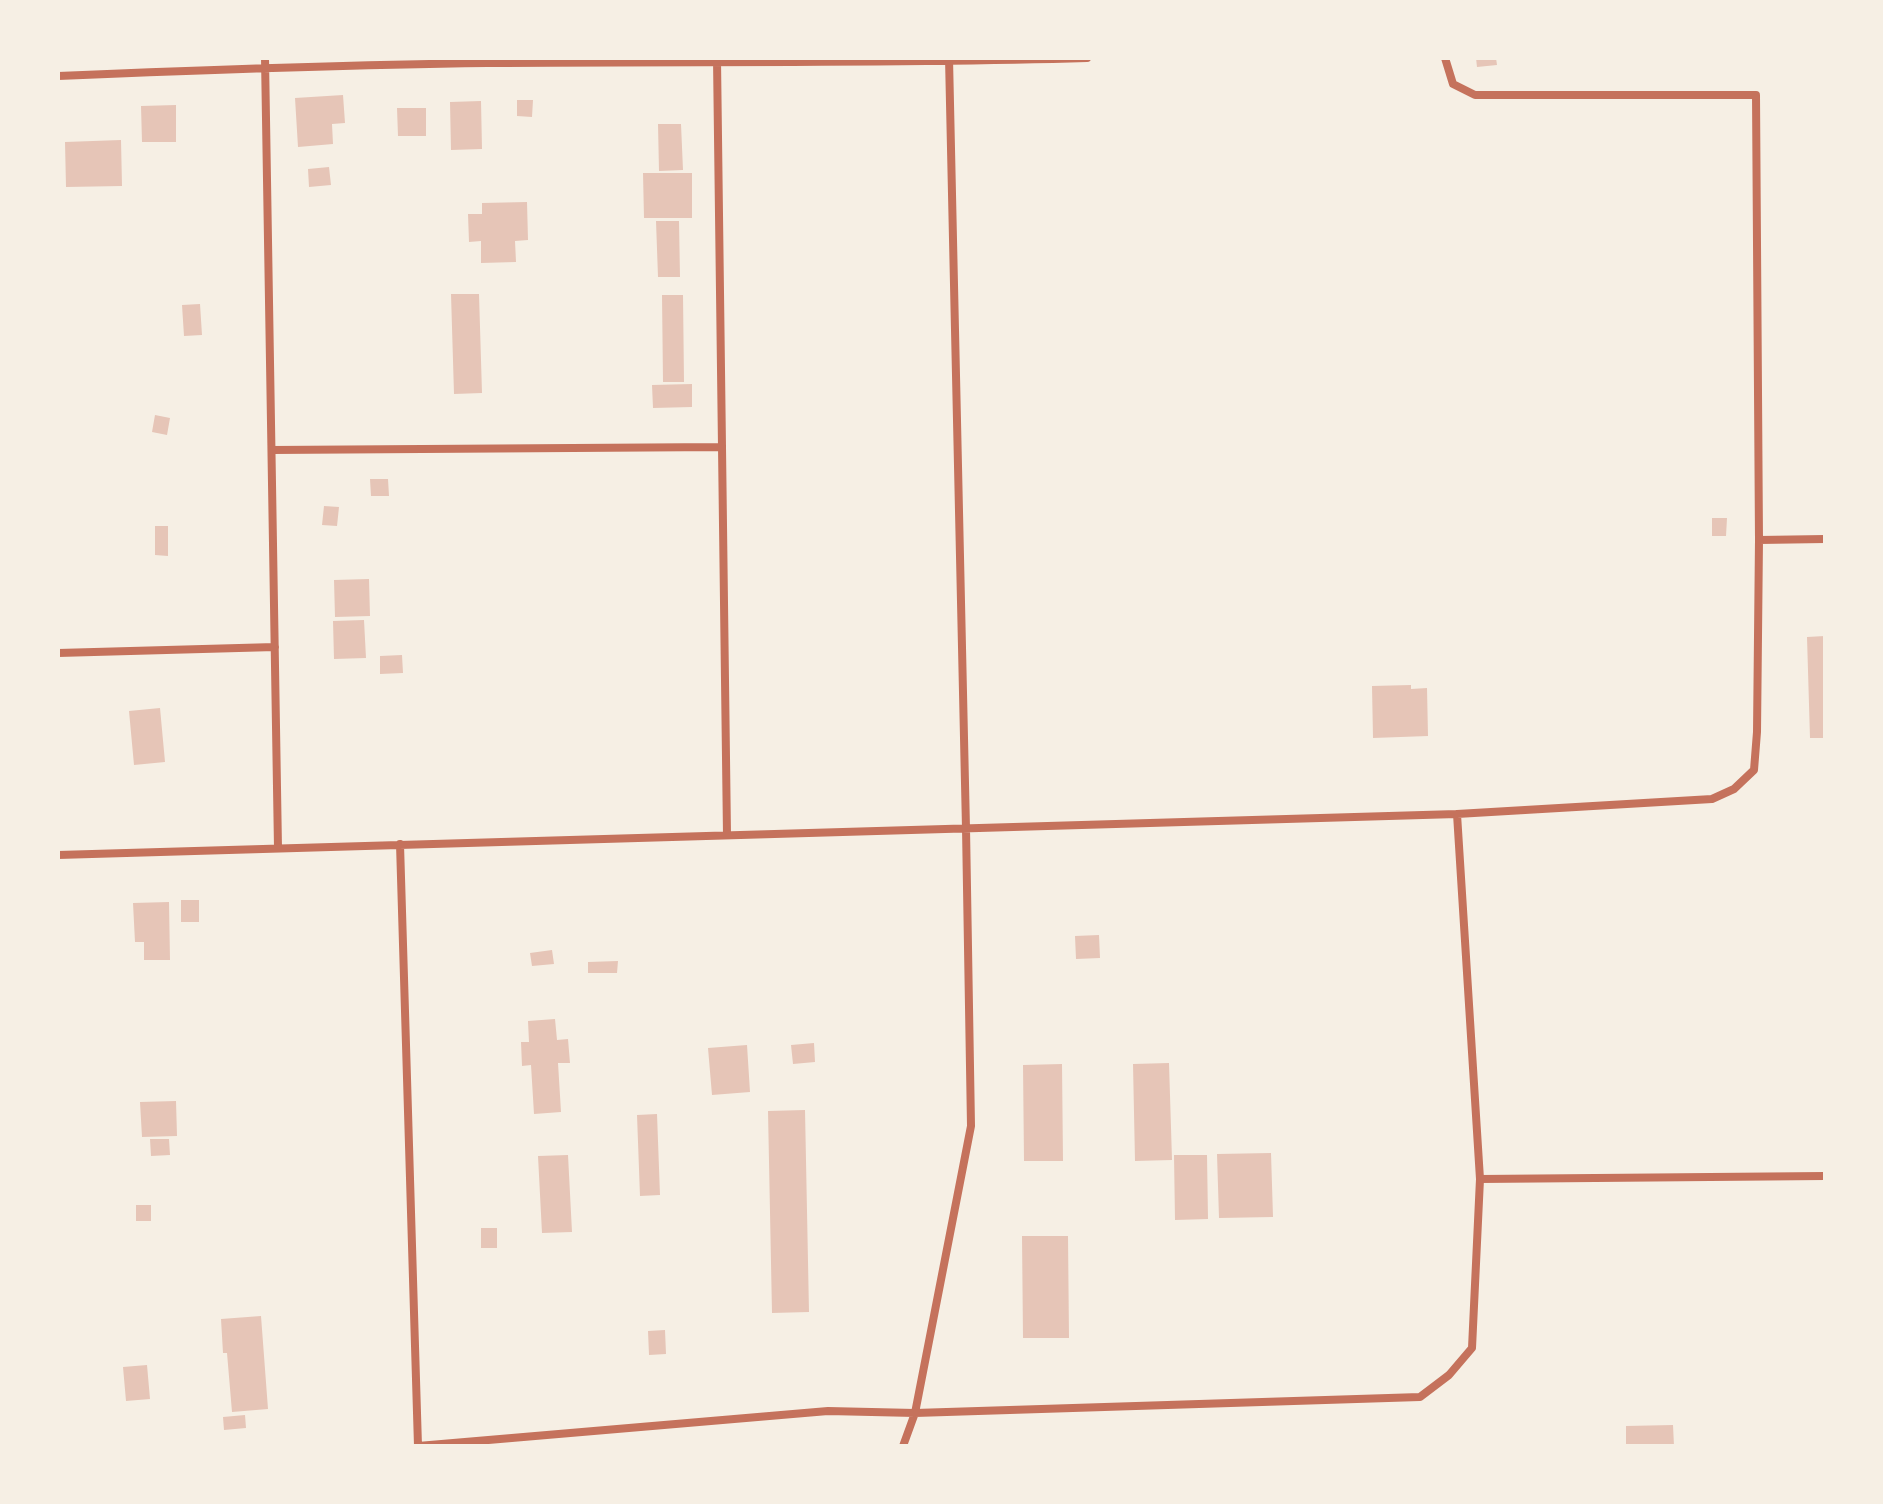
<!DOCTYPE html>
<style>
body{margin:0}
#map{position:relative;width:1883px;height:1504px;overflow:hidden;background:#f6efe4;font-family:"Golos Text",sans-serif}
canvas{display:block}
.frame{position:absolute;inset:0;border:60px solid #f6efe4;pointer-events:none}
</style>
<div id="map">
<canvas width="1883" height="1504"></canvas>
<div class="frame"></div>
</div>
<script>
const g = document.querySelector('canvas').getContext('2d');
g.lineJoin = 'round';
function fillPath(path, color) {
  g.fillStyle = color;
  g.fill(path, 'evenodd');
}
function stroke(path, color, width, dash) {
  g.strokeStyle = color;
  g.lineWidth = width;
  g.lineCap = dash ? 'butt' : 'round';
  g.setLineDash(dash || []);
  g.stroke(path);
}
fillPath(new Path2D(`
 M1476 58H1496L1497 65 1477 67Z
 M343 95 345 123 332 124 333 144 298 147 295 98Z
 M517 100H533L532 117 517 116Z
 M481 101 482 149 451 150 450 102Z
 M176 105V142H142L141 106Z
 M397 108H426V136H398Z
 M658 124H681L683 170 659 171Z
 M121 140 122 186 66 187 65 142Z
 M329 167 331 185 309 187 308 169Z
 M643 173H692V218H644Z
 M527 202 528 240 515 241 516 262 481 263V241L469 242 468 214H482V203Z
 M656 221H679L680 277H658Z
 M451 294H479L482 393 454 394Z
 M662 295H683L684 382H663Z
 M200 304 202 335 184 336 182 305Z
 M692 384V407L653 408 652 385Z
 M155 415 170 418 167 435 152 432Z
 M370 479H388L389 496H371Z
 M324 506 339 507 337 526 322 525Z
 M1712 518H1727L1726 536H1712Z
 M155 526H168V556L155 555Z
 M369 579 370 616 335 617 334 580Z
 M364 620 366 658 334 659 333 621Z
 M1825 636V738H1810L1807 637Z
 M402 655 403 673 380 674V656Z
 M1411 685V689L1427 688 1428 736 1373 738 1372 686Z
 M160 708 165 762 134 765 129 711Z
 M181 900H199V922H181Z
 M169 902 170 960H144V942H135L133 903Z
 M1099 935 1100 958 1076 959 1075 936Z
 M552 950 554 964 532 966 530 953Z
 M618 961 617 973H588V962Z
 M555 1019 557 1040 568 1039 570 1063H558L561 1112 534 1114 531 1065 522 1066 521 1042H529L528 1021Z
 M814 1043 815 1062 793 1064 791 1045Z
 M747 1045 750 1092 712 1095 708 1048Z
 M1169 1063 1172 1160 1135 1161 1133 1064Z
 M1062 1064 1063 1161H1024L1023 1065Z
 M176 1101 177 1136 142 1137 140 1102Z
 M805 1110 809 1312 772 1313 768 1111Z
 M657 1114 660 1195 640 1196 637 1115Z
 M150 1139H169L170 1155 151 1156Z
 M1271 1153 1273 1217 1219 1218 1217 1154Z
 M568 1155 572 1232 542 1233 538 1156Z
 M1174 1155H1207L1208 1219 1175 1220Z
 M136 1205H151V1221H136Z
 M481 1228H497V1248H481Z
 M1022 1236H1068L1069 1338H1023Z
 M261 1316 268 1409 232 1412 227 1353H223L221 1319Z
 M665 1330 666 1354 649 1355 648 1331Z
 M147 1365 150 1399 126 1401 123 1367Z
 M245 1415 246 1428 224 1430 223 1417Z
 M1673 1425 1674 1446H1626V1426Z`), '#e6c5b7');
stroke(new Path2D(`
 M265 58 278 848
 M717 59 727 835
 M58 76C201 70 344 65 487 63 687 61 887 64 1087 58
 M272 450 722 447
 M1759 540 1825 539
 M58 653 275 647
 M1457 814 1480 1179
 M400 844 418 1446
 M58 855 1457 814 1712 799 1734 789 1754 770 1757 732 1759 540 1756 95H1475L1453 84 1445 58
 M418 1446 828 1411 915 1413 1420 1397 1449 1375 1472 1348 1480 1179 1825 1176
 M903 1446 915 1413 971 1126 966 828 949 58`), '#c5725c', 8);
</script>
